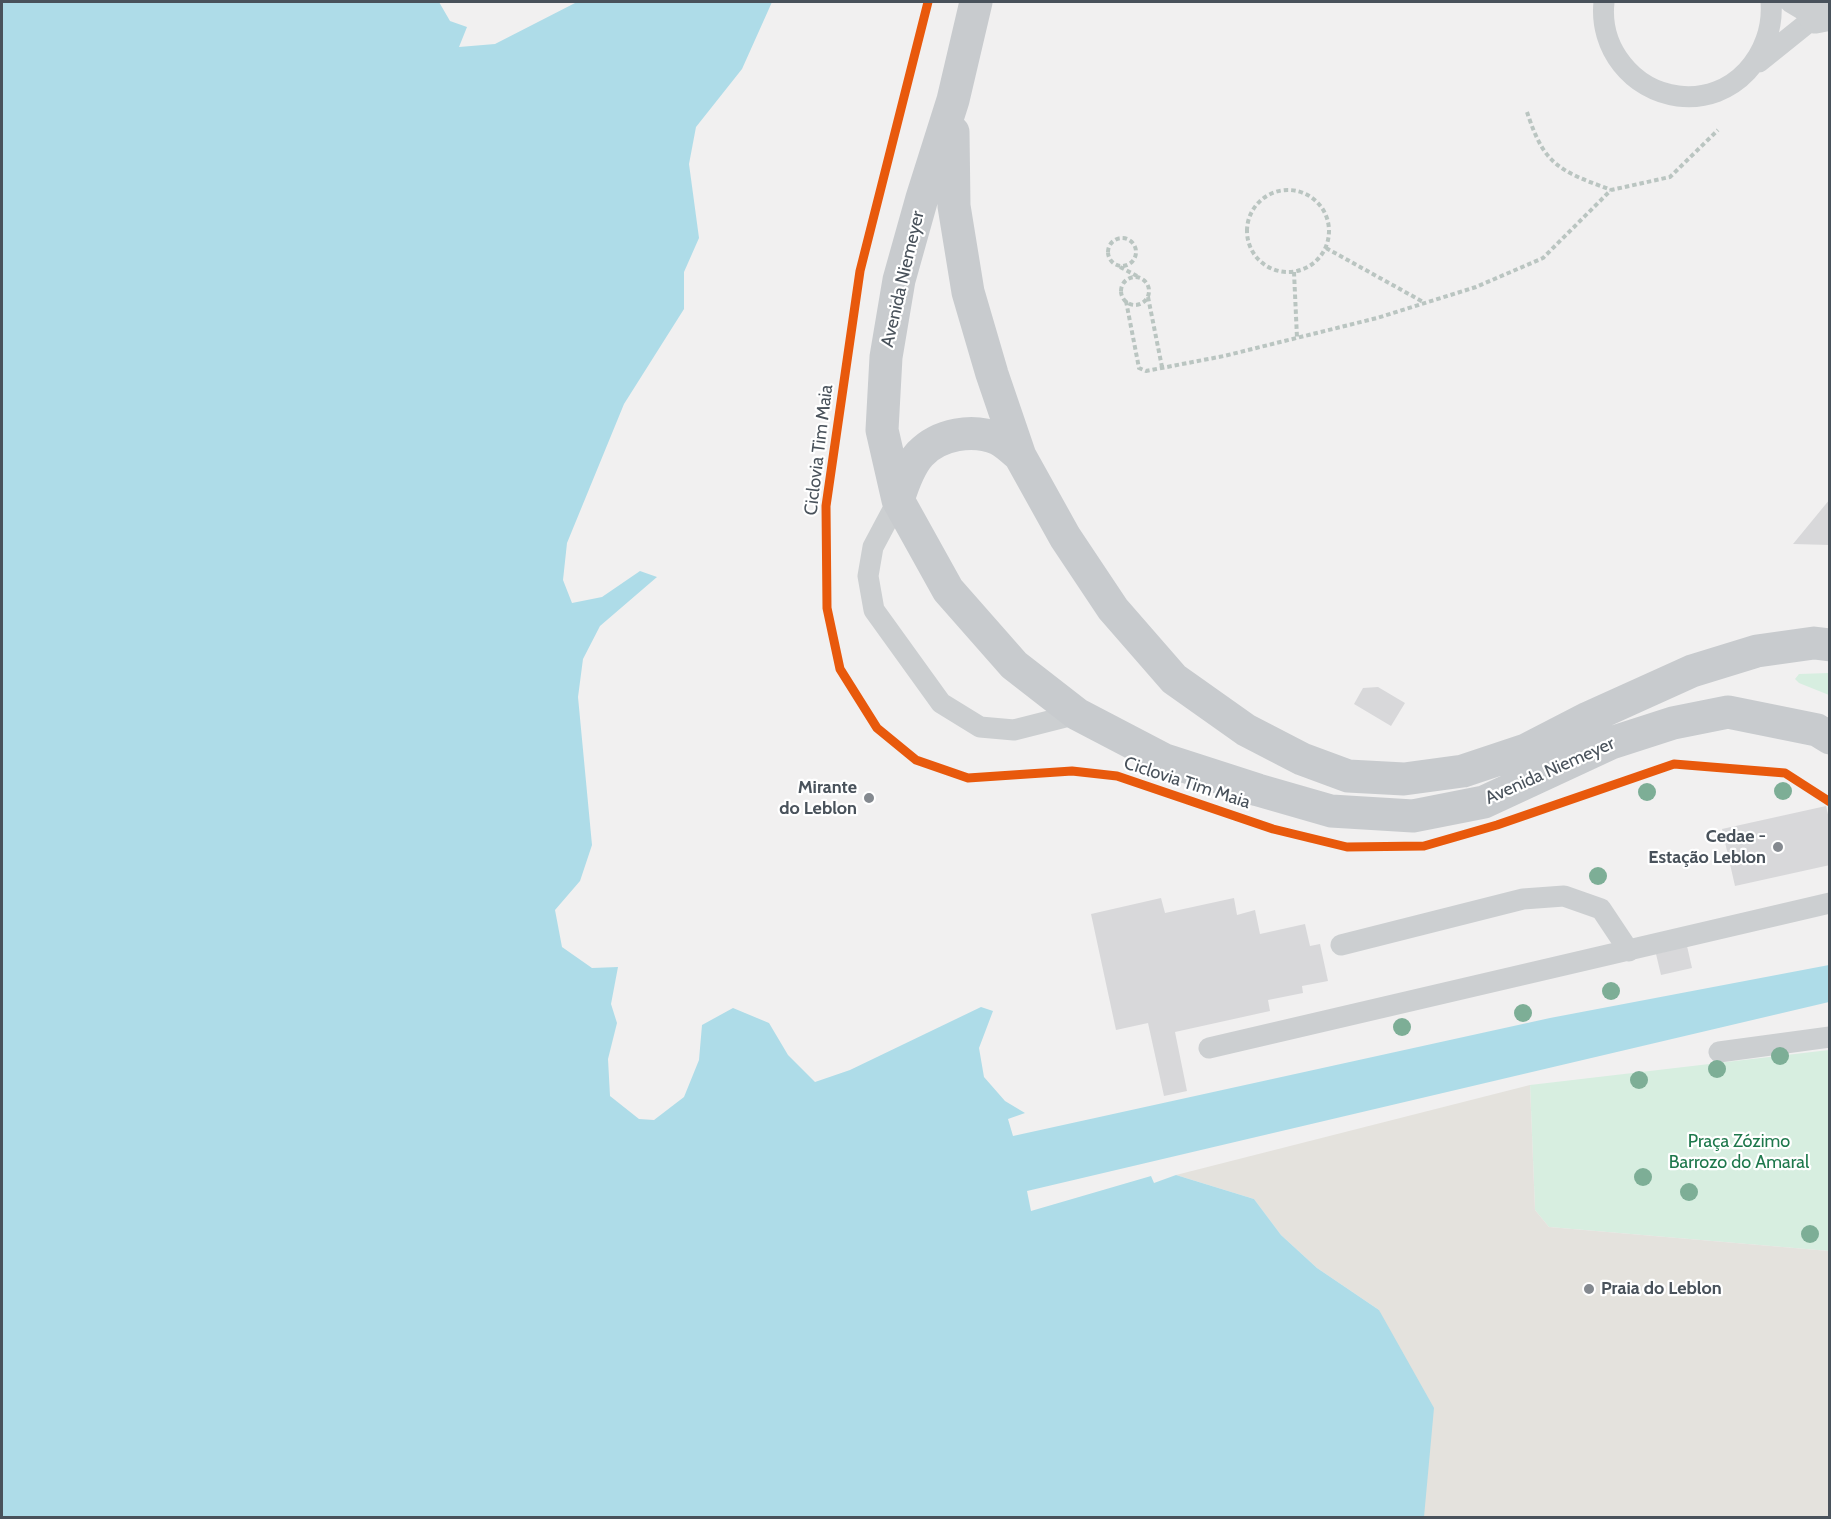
<!DOCTYPE html>
<html>
<head>
<meta charset="utf-8">
<style>
	body { margin:0 }
	#map { position:relative; width:1831px; height:1519px; overflow:hidden; background:#f1f0f0; font-family:Cabin,sans-serif }
	canvas { display:block }
	.frame { position:absolute; inset:0; border:3px solid #49525b; pointer-events:none }
</style>
</head>
<body>
<div id="map">
<canvas width="1831" height="1519"></canvas>
<div class="frame"></div>
</div>
<script>
const g = document.querySelector('canvas').getContext('2d');
g.lineJoin = 'round';
function fill(path, color) {
  g.fillStyle = color;
  g.fill(path, 'evenodd');
}
function trace(path, color, width, dash) {
  g.strokeStyle = color;
  g.lineWidth = width;
  g.lineCap = dash ? 'butt' : 'round';
  g.setLineDash(dash || []);
  g.stroke(path);
}
function write(font, color, halo, rows, align = 'center') {
  g.font = font + ' Cabin,sans-serif';
  g.lineWidth = 4.5;
  g.setLineDash([]);
  g.textBaseline = 'middle';
  g.strokeStyle = halo;
  g.fillStyle = color;
  for (const [text, x, y, turn = 0] of rows) {
    g.save();
    g.translate(x, y);
    g.rotate((+turn || 0) * Math.PI / 180);
    g.textAlign = isNaN(turn) ? turn : align;
    if (halo) g.strokeText(text, 0, 0);
    g.fillText(text, 0, 0);
    g.restore();
  }
}
const green = new Path2D(`
	M 1829,673 L 1829,695 L 1799,683 L 1795,679 L 1799,674 Z
	M 1829,1050 L 1829,1251 L 1549,1227 L 1535,1210 L 1530,1085 Z`);
const sand = new Path2D(`
	M 1530,1085 L 1535,1210 L 1549,1227 L 1829,1251 L 1829,1517 L 1424,1517 L 1423,1509 L 1379,1310 L 1317,1268 L 1281,1235 L 1254,1199 L 1176,1175 Z`);
const water = new Path2D(`
	M 2,2 L 439,2 L 450,21 L 467,27 L 459,47 L 495,44 L 577,2 L 772,2 L 742,69 L 696,127 L 689,164 L 699,238 L 684,272 L 684,309 L 624,404 L 567,543 L 563,580 L 572,603 L 602,597 L 640,571 L 657,577 L 600,626 L 583,659 L 578,697 L 592,845 L 580,881 L 555,910 L 562,947 L 592,968 L 618,967 L 611,1004 L 617,1023 L 608,1059 L 610,1096 L 639,1119 L 654,1120 L 684,1097 L 699,1060 L 702,1025 L 733,1008 L 769,1023 L 788,1055 L 815,1082 L 850,1070 L 981,1007 L 993,1011 L 979,1048 L 984,1077 L 1005,1101 L 1025,1113 L 1008,1119 L 1013,1136 L 1550,1018 L 1829,965 L 1829,1002 L 1027,1191 L 1031,1211 L 1151,1176 L 1154,1183 L 1176,1175 L 1254,1199 L 1281,1235 L 1317,1268 L 1379,1310 L 1434,1408 L 1424,1517 L 2,1517 Z`);
const building = new Path2D(`
	M 1830,499 L 1830,545 L 1793,544 Z
	M 1378,687 L 1405,703 L 1391,726 L 1354,704 L 1363,688 Z
	M 1826,806 L 1830,823 L 1830,865 L 1735,886 L 1722,829 Z
	M 1161,898 L 1165,913 L 1234,898 L 1237,915 L 1255,910 L 1260,934 L 1305,924 L 1310,946 L 1320,944 L 1328,981 L 1302,986 L 1303,993 L 1268,1000 L 1270,1011 L 1175,1032 L 1187,1091 L 1164,1096 L 1148,1023 L 1116,1030 L 1091,914 Z
	M 1687,946 L 1692,968 L 1661,975 L 1656,954 Z`);
const path = new Path2D(`
	M 1527,112 C 1532,127 1539,147 1551,159 C 1566,175 1591,182 1611,190
	M1247 231a41 41 0 1 1 82 0a41 41 0 1 1-82 0Z
	M1108 252a14 14 0 1 1 28 0a14 14 0 1 1-28 0Z
	M 1326,248 L 1425,303
	M 1120,267 L 1137,276
	M 1294,272 L 1297,338
	M1121 291a14 14 0 1 1 28 0a14 14 0 1 1-28 0Z
	M 1148,297 L 1162,367
	M 1126,301 L 1139,368 L 1146,371 L 1224,356 L 1377,318 L 1476,287 L 1543,258 L 1611,190 L 1670,177 L 1718,130`);
const lane = new Path2D(`
	M 1604,2 C 1599,48 1632,90 1678,96 C 1734,103 1775,54 1771,2
	M 1759,62 L 1815,17 L 1790,2
	M 898,500 L 873,547 L 868,576 L 874,610 L 941,703 L 980,727 L 1014,730 L 1077,714
	M 1341,945 L 1523,899 L 1564,896 L 1601,909 L 1629,951
	M 1209,1048 L 1830,903
	M 1719,1052 L 1830,1037`);
const street = new Path2D(`
	M 1815,17 L 1830,14`);
const primary = new Path2D(`
	M 976,2 L 953,100 L 922,198 L 899,280 L 886,357 L 882,430 L 898,500 L 948,590 L 1014,665 L 1077,714 L 1165,760 L 1258,790 L 1331,811 L 1413,816 L 1484,802 L 1611,743 L 1673,723 L 1728,712 L 1817,730 L 1830,738
	M 953,132 L 954,206 L 968,292 L 992,374 L 1020,456 L 1065,537 L 1113,609 L 1174,679 L 1246,730 L 1302,759 L 1348,776 L 1404,779 L 1463,771 L 1526,750 L 1588,718 L 1692,671 L 1757,651 L 1814,643 L 1830,645
	M 898,500 C 903,484 909,466 920,454 C 939,434 973,428 998,439 C 1006,443 1013,450 1020,456`);
const cycleway = new Path2D(`
	M 928,2 L 860,271 L 826,506 L 827,608 L 840,669 L 877,728 L 916,760 L 968,778 L 1072,771 L 1117,776 L 1273,829 L 1347,847 L 1424,846 L 1497,825 L 1674,764 L 1785,773 L 1830,802`);
const trees = [
	[1783,791],
	[1647,792],
	[1598,876],
	[1611,991],
	[1523,1013],
	[1402,1027],
	[1780,1056],
	[1717,1069],
	[1639,1080],
	[1643,1177],
	[1689,1192],
	[1810,1234]
];
const markers = [
	[869,798,6,"#84898f"],
	[1778,847,6,"#84898f"],
	[1589,1289,6,"#84898f"]
];
const streetNames = [
	["Avenida Niemeyer",903,279,-77],
	["Ciclovia Tim Maia",819,450,-83],
	["Avenida Niemeyer",1550,771,-24],
	["Ciclovia Tim Maia",1187,783,18]
];
const poiNames = [
	["Mirante",857,788],
	["do Leblon",857,809],
	["Cedae -",1766,837],
	["Estação Leblon",1766,858],
	["Praia do Leblon",1601,1289,"left"]
];
const parkNames = [
	["Praça Zózimo",1739,1142],
	["Barrozo do Amaral",1739,1163]
];
fill(green, '#d7eee0');
fill(sand, '#e4e2dd');
fill(water, '#aedce8');
fill(building, '#d8d8da');
trace(path, '#bac5c1', 4, [4.5, 3]);
trace(lane, '#cccfd1', 21);
trace(street, '#cccfd1', 33);
trace(primary, '#c8cbce', 33);
trace(cycleway, '#e8590c', 9);
g.fillStyle = '#7dae96';
for (const [x, y] of trees) {
  g.beginPath();
  g.arc(x, y, 9, 0, 2 * Math.PI);
  g.fill();
}
for (const [x, y, r, color] of markers) {
  const dot = new Path2D();
  dot.arc(x, y, r, 0, 2 * Math.PI);
  g.fillStyle = color;
  g.fill(dot);
  trace(dot, '#fff', 2);
}
write('18px', '#49525b', '#fff', streetNames);
write('bold 18px', '#49525b', '#fff', poiNames, 'right');
write('18px', '#1e784c', '#fff', parkNames);
</script>
</body>
</html>
